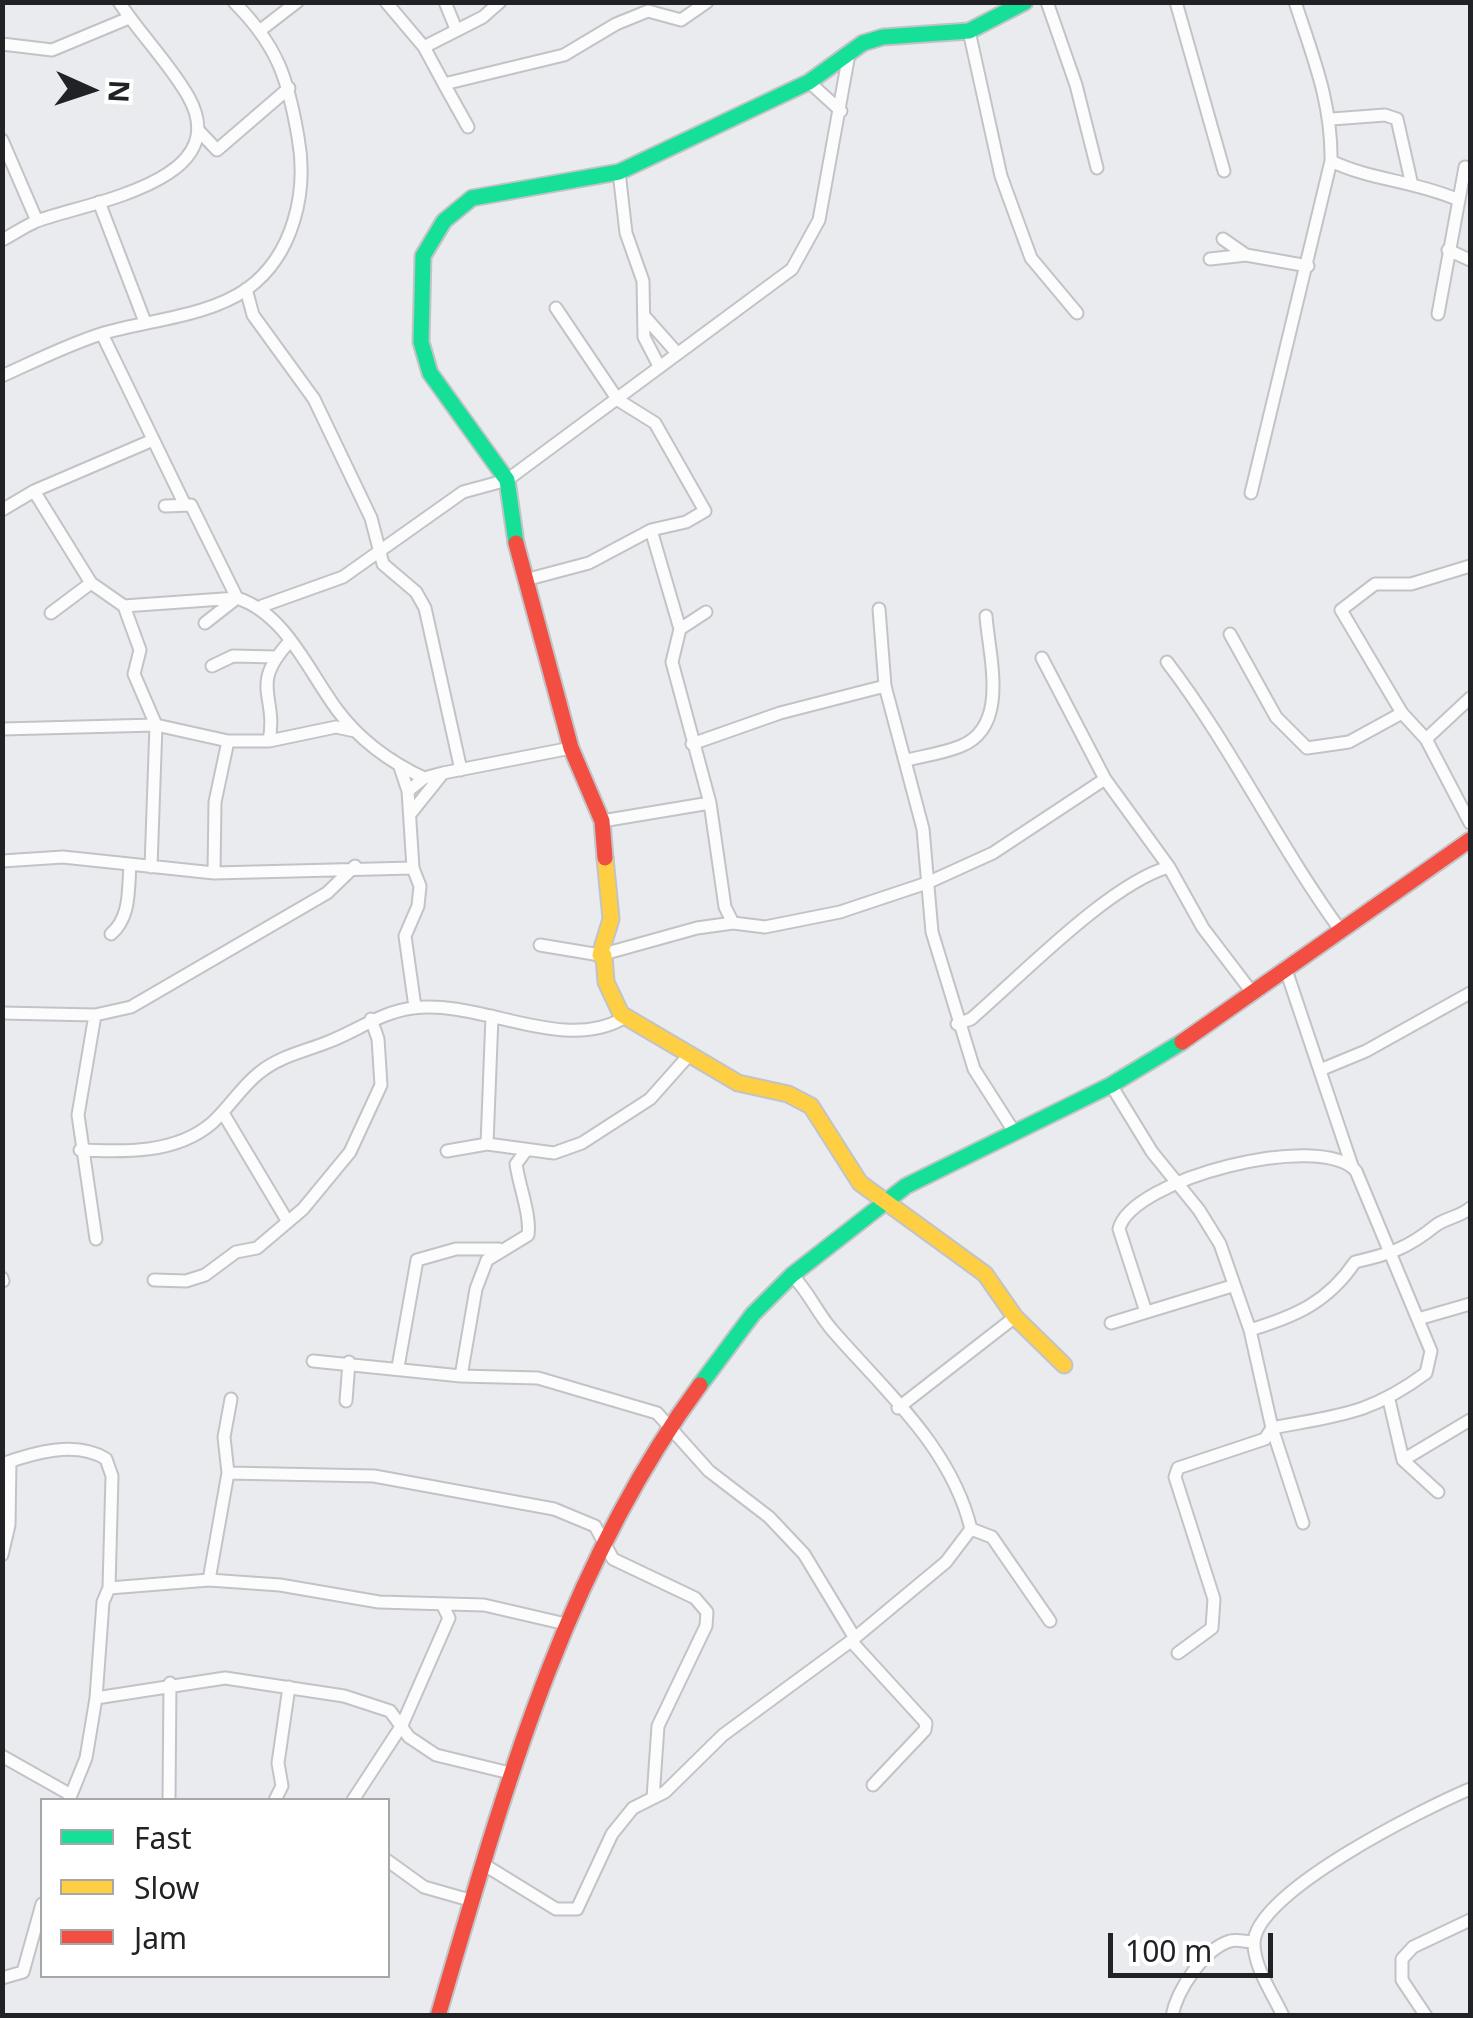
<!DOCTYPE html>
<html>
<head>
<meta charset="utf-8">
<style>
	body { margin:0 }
	#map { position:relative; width:1473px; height:2018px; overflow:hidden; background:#eaebef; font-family:"Noto Sans",sans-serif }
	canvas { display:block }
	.frame { position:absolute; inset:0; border:5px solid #212225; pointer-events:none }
	.legend { position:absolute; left:40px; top:1798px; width:350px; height:180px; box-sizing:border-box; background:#fff; border:2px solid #a6a7a8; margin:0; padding:12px 18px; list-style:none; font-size:30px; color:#212225 }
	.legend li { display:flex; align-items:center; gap:20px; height:50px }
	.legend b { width:50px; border:2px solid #a6a7a8 }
	.north { position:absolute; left:40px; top:40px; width:100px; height:100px; -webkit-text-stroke:8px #fff; paint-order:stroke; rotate:93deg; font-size:28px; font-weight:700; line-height:40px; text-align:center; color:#212225 }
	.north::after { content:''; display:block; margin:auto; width:35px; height:45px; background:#212225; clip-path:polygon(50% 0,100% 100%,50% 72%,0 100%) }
	.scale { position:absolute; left:1108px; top:1933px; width:165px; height:45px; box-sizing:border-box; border:5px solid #212225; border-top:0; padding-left:12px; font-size:30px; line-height:35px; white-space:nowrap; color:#212225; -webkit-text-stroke:8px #fff; paint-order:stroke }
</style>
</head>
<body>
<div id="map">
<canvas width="1473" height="2018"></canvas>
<div class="frame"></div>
<ul class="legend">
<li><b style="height:12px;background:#16e098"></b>Fast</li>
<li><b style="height:12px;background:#ffcf43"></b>Slow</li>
<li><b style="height:12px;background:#f24e42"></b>Jam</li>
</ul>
<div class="north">N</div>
<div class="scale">100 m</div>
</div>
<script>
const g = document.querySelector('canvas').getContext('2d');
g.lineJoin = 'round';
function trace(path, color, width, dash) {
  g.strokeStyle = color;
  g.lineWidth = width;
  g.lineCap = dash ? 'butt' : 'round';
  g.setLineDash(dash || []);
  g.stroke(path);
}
const street = new Path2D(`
	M 386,2 L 424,47 L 444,84
	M 445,2 L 456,29
	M 1047,2 L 1076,85 L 1097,168
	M 1176,2 L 1224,171
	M 262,29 L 297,2
	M 969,31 L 1001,176 L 1031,258 L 1077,313
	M 2,44 L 52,50 L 129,18
	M 424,47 L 483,17 L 500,2
	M 809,82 L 841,111
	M 1332,119 L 1385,115 L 1397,119 L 1411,181
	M 468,127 L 444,84 L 564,55 L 616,24 L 648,11 L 681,20 L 707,2
	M 198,130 L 217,150 L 289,88
	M 2,140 L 37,221
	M 1331,161 C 1370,180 1415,181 1456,199
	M 619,172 L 626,233 L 643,281 L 644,337 L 658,364
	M 99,202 L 145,322
	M 1223,239 L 1246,255
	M 2,240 C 14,234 25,226 37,221 C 88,202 237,182 188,96 C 169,63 140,34 119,2
	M 1448,250 L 1470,260
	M 1210,259 L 1246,255 L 1308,266
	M 246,289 L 253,315 L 314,399 L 371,518 L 383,564 L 416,592 L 425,608 L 461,770
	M 1438,314 L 1465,167
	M 646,318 L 677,353
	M 102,334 L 184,503
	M 2,376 C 35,361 67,345 101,334 C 147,320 207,317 247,289 C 294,255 308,191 298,137 C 288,78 277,45 234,2
	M 34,491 L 91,583 L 124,606 L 237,598 L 191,505 L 165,506
	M 1251,493 L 1331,161 C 1332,103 1313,57 1295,2
	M 2,510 L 34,491 L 153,440
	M 651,530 L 680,629
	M 1470,566 L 1411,584 L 1375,584 L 1341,610 L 1402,713 L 1426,739 L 1470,823
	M 525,580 L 589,563 L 651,530 L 686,522 L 705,511 L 655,423 L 618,400 L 556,308
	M 124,606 L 140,650 L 134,674 L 156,725 L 151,867
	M 262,606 L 343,577 L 463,492 L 507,480 L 792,269 L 819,220 L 849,54
	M 879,609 L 885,686 L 923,829 L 932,932 L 974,1069 L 1013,1130
	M 706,612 L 680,629 L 672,662 L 710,803 L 725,907 L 733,923
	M 51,613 L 91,583
	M 205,623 L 237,598 C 286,614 308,671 338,711 C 360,740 392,763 424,778
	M 1230,634 L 1276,717 L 1307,748 L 1349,742 L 1402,713
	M 1042,658 L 1105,779 L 1169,867 L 1203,928 L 1251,991
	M 1167,662 C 1232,747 1278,845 1341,931
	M 212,666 L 233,656 L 276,657
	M 2,729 L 156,725 L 228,741 L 269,741 L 336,727 L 355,731
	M 1426,739 L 1470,698
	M 269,741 C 278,694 248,687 290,641
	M 692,744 L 780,713 L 885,686
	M 907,760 C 924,756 944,753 961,746 C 1010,726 989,657 986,616
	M 400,767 L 408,791 L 413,868 L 420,886 L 418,906 L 405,936 L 415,1007
	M 408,791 L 424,778 L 443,773 L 571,748
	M 411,813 L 443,773
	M 602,821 L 710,803
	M 2,861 L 63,857 L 214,873 L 413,868
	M 214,873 L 215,802 L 228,741
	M 111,934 C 131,917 128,889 130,865
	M 540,945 L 600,955 L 697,928 L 733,923 L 765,927 L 840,912 L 927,883 L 993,853 L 1105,779
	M 1285,967 L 1352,1166
	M 2,1013 L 95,1015 L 131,1007 L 327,893 L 355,866
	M 95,1015 L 78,1115 L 96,1239
	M 957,1024 L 971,1019 C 1020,977 1110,883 1169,867
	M 1320,1070 L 1366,1051 L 1470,993
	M 1111,1085 L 1152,1152 L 1199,1210 L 1220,1244 L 1250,1330 L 1272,1428 L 1303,1523
	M 223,1113 L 288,1222
	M 487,1144 L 492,1016
	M 80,1150 C 124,1152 176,1154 212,1123 C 229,1108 241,1087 259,1073 C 280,1056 303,1052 328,1042 C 357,1031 381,1012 413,1008 C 480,999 561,1053 622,1019
	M 447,1151 L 487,1144 L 554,1153 L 582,1143 L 650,1099 L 690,1054
	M 525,1152 L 516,1164 C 519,1186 531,1215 528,1235 L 487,1260 L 476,1289 L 461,1376 L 538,1378 L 657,1413 L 709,1471 L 769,1517 L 804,1554 L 853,1635
	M 792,1275 C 809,1292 817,1313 833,1331 C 886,1392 951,1447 971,1529
	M 2,1278 L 3,1281
	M 154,1280 L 186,1281 L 205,1275 L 236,1252 L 257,1248 L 303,1209 L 350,1152 L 381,1085 L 378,1039 L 371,1019
	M 1146,1312 L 1119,1229 C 1131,1179 1321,1130 1356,1171 L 1431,1351 L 1426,1373 C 1369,1415 1339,1415 1272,1428 L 1265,1439 L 1178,1468 L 1175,1477 L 1214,1599 L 1212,1628 L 1178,1653
	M 1418,1319 L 1470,1304
	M 1111,1323 L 1232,1286
	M 1250,1330 C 1296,1316 1328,1302 1355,1262 C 1390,1254 1408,1248 1435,1226 C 1445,1218 1460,1217 1470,1208
	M 313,1361 L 461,1376
	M 398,1367 L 417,1260 L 456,1249 L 499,1249
	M 1389,1400 L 1403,1460 L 1438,1492
	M 346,1401 L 349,1362
	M 898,1408 L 1015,1317
	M 1403,1460 L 1470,1420
	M 2,1464 C 33,1453 76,1440 106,1459 L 112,1476 L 109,1588 L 103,1602 L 96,1698 L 86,1758 L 69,1800
	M 228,1473 L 374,1476 L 554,1509 L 595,1526 L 613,1559 L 695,1598 L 707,1612 L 706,1626 L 658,1726 L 653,1798
	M 971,1529 L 992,1537 L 1050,1621
	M 2,1555 L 9,1525 L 10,1462
	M 209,1580 L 228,1473 L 224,1437 L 231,1399
	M 109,1588 L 209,1580 L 280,1585 L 379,1602 L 484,1605 L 566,1624
	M 851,1641 L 926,1723 L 925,1730 L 873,1785
	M 96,1698 L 225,1678 L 344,1696 L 390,1711 L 409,1737 L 436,1755 L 510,1773
	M 2,1756 L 71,1795
	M 169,1800 L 170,1683
	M 275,1800 L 282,1786 L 278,1763 L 289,1687
	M 353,1800 L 402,1725 L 449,1618 L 443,1606
	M 388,1861 L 424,1887 L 473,1901
	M 483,1864 L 556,1909 L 577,1909 L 612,1834 L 633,1808 L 665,1792 L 723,1735 L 851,1641 L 946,1562 L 971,1529
	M 2,1978 L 23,1972 L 42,1904
	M 1172,2016 C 1177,1990 1204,1949 1230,1941 C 1236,1939 1247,1942 1254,1942
	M 1283,2016 C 1273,1994 1254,1968 1254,1943 C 1255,1892 1425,1808 1470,1789
	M 1426,2016 L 1402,1980 L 1402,1959 L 1413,1947 L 1470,1920`);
const fast = new Path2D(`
	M 516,543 L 507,480 L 430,373 L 421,342 L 423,256 L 444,221 L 472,198 L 619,172 L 809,82 L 863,43 L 883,37 L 969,31 L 1025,2
	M 700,1385 L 753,1314 L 792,1275 L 906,1186 L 1111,1085 L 1182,1042`);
const slow = new Path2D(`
	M 605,858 L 611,919 L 600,955 L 604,956 L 606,982 L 621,1014 L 738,1083 L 788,1094 L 811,1106 L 860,1183 L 985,1274 L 1015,1317 L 1064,1365`);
const jam = new Path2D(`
	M 516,543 L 571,748 L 602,821 L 605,858
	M 1182,1042 L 1470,840
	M 438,2016 C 502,1798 563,1571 700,1385`);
trace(street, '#c2c3c6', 15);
trace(fast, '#c2c3c6', 19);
trace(slow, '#c2c3c6', 19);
trace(jam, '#c2c3c6', 19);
trace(street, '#fcfcfd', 11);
trace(fast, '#16e098', 15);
trace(slow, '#ffcf43', 15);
trace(jam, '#f24e42', 15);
</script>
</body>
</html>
